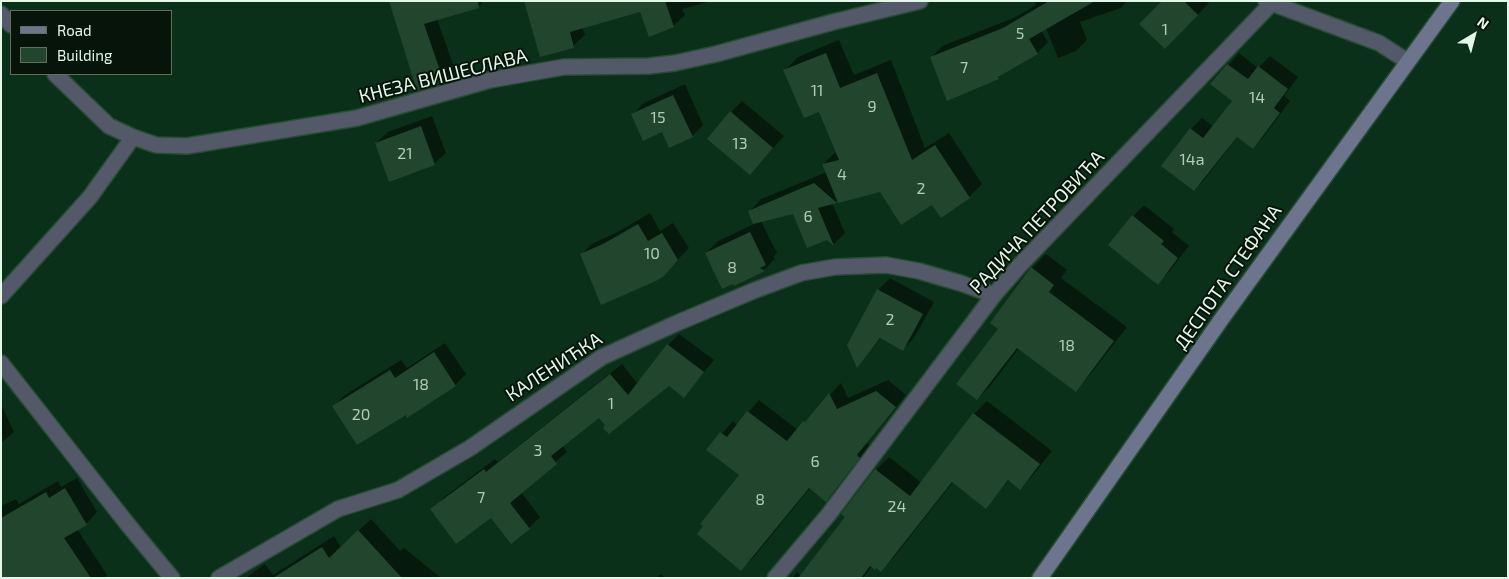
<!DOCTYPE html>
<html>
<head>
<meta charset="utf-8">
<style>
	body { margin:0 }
	#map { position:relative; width:1509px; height:579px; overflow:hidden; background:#0b3019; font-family:"Exo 2",sans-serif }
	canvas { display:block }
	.frame { position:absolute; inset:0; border:2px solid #e4f8e9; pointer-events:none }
	.legend { position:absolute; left:10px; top:10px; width:162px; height:65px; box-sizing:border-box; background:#06140a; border:1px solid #5f6f63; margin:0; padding:6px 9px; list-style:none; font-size:15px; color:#e4f8e9 }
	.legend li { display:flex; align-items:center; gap:10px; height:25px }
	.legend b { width:25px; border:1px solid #5f6f63 }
	.north { position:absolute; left:1449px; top:10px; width:50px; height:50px; -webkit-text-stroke:4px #06140a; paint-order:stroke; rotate:37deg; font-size:14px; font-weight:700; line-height:20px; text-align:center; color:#e4f8e9 }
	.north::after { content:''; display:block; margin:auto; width:18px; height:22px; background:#e4f8e9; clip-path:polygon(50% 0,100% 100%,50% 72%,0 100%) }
</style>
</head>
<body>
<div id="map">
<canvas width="1509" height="579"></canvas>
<div class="frame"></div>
<ul class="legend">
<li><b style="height:6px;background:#6d748d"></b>Road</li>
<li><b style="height:14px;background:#21452d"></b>Building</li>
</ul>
<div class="north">N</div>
</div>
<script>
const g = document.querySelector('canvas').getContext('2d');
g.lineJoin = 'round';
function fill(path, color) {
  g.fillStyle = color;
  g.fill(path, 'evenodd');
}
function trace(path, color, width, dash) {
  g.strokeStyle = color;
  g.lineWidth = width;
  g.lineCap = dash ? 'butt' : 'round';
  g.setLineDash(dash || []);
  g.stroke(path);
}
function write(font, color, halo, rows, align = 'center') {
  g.font = font + ' "Exo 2",sans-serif';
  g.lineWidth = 4;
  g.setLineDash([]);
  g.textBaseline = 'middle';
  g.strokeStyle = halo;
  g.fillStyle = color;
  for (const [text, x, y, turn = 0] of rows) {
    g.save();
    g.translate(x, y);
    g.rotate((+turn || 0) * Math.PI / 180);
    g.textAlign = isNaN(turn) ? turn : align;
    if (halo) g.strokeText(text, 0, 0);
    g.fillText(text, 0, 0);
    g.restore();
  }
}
const shadow = new Path2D(`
	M 390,1 L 484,1 L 478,7 L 437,19 L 455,70 L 443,81 Z
	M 526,1 L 712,1 L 682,9 L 685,15 L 673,26 L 640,11 L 582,27 L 585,35 L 573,46 Z
	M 1035,1 L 1127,1 L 1121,8 L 1080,22 L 1087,40 L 1076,51 L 1058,58 L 1046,28 L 1041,30 L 1048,42 L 1037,53 L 1005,71 L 998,78 L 931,58 L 942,46 L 1016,17 L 1036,5 Z
	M 1163,1 L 1207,1 L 1209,3 L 1165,48 Z
	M 839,40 L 854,75 L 891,60 L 925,148 L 949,133 L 982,184 L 969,197 L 932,203 L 881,191 L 838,200 L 832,203 L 845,233 L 834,244 L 794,212 L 761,221 L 777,253 L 773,257 L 775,259 L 764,270 L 706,253 L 718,241 L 754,224 L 750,211 L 761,199 L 827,172 L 823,164 L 837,151 L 820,110 L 785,70 L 798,57 Z
	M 1239,53 L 1258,68 L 1270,56 L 1298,77 L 1284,96 L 1290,101 L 1264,136 L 1253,147 L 1238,136 L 1205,179 L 1194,190 L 1163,166 L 1191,129 L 1202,118 L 1214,127 L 1234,100 L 1212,84 Z
	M 685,84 L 703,125 L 692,136 L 663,131 L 632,115 L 644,103 Z
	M 742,101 L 784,136 L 750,174 L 731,112 Z
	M 432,116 L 446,153 L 434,164 L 376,143 L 388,132 Z
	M 1144,205 L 1174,229 L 1172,232 L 1189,246 L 1169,272 L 1158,283 L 1133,216 Z
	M 650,213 L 660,231 L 673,223 L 689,248 L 663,275 L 581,255 L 593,243 L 616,233 Z
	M 1046,254 L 1067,270 L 1061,278 L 1127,327 L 1089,376 L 1076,390 L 1019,348 L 991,385 L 977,399 L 999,329 L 1032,268 Z
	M 890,278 L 934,302 L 914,338 L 903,349 L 881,338 L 857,366 L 878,290 Z
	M 679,334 L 714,360 L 684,396 L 669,384 L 606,425 L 599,416 L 562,445 L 567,452 L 521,492 L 540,517 L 529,528 L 492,516 L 432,510 L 443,498 L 495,459 L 498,462 L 622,364 L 638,384 L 668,345 Z
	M 445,343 L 466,374 L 455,385 L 406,413 L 334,406 L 345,395 L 401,360 L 407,368 Z
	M 888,380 L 906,395 L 867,443 L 870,446 L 837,489 L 826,501 L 810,488 L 753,558 L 741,569 L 741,475 L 708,450 L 733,421 L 737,425 L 759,400 L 798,430 L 841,383 L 848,398 Z
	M 987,401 L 1052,451 L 1033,475 L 1020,488 L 1009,480 L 986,507 L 953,482 L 894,557 L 881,570 L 872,566 L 863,578 L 792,578 L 797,572 L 801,576 L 846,517 L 876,470 L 889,457 L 922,483 L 974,414 Z
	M 1,404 L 14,432 L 1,443 Z
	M 77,478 L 97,512 L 86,524 L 77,529 L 107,575 L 104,578 L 1,578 L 1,506 L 16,499 L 19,504 L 58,481 L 61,487 Z
	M 371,519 L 400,551 L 404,548 L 441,578 L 246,578 L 265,564 L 273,575 L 334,536 L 341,547 Z
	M 661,574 L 665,578 L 656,578 Z`);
const building = new Path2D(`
	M 389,1 L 478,1 L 479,8 L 424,24 L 444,82 L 417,91 Z
	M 524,1 L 665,1 L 674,27 L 649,37 L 640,12 L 570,32 L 574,48 L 540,57 Z
	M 1049,1 L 1095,1 L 1029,39 L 1038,54 L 998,77 L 999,79 L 947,101 L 930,57 L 1003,28 Z
	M 1162,1 L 1184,1 L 1198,15 L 1165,49 L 1139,24 Z
	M 826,53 L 840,88 L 877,73 L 912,160 L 935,145 L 970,198 L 941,218 L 932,205 L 901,225 L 880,192 L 838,203 L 822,164 L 839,160 L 819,112 L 804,118 L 783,70 Z
	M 1227,64 L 1248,79 L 1258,66 L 1288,89 L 1274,108 L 1280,113 L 1253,149 L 1237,137 L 1194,191 L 1161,166 L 1190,128 L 1203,138 L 1232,101 L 1210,84 Z
	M 673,95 L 693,137 L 669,148 L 662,132 L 643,141 L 631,114 Z
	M 730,111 L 773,148 L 750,175 L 707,139 Z
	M 421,126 L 435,165 L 389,182 L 375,143 Z
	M 814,183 L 837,203 L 818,208 L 834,246 L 827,240 L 807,248 L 793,214 L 753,224 L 748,211 Z
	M 1132,215 L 1164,241 L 1161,244 L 1178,258 L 1158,285 L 1108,245 Z
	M 638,224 L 648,241 L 662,233 L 678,260 L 664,276 L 656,281 L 601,305 L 580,254 L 603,244 Z
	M 750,232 L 766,265 L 760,268 L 765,271 L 734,286 L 733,284 L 722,289 L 705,253 Z
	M 1031,267 L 1054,285 L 1049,292 L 1114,341 L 1076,392 L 1017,348 L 977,400 L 956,384 L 998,329 L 990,323 Z
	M 877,289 L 923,314 L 903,351 L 880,338 L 857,368 L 847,345 Z
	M 667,344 L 704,372 L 684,398 L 669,386 L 609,434 L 603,428 L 605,425 L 599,418 L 551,456 L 557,464 L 510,503 L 530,529 L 511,544 L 491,518 L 456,544 L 430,509 L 484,469 L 486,472 L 610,374 L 628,395 Z
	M 434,352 L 456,386 L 407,418 L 406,415 L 357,445 L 332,406 L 390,370 L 395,378 Z
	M 876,391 L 896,407 L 857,455 L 860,458 L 826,502 L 809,488 L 741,571 L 697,534 L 703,526 L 700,524 L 739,475 L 706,450 L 720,432 L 727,437 L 747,411 L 787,441 L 803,421 L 805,422 L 829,393 L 837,409 Z
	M 973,413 L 1040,464 L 1020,490 L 1008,480 L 986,509 L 952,482 L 881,572 L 876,568 L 875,570 L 870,566 L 861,578 L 798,578 L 845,517 L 841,514 L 875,469 L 910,496 Z
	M 65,488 L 87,525 L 64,538 L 91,578 L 1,578 L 1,518 L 46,492 L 49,498 Z
	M 358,530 L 402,578 L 273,578 L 322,547 L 329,558 Z`);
const minor = new Path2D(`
	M 1266,1 L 1379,43 L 1407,61
	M 1,14 L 11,25
	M 55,74 L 109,126 L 133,137 L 156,145 L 187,146 L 357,118 L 490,80 L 564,67 L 649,66 L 675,63 L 716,54 L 833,22 L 920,1
	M 1,296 L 90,197 L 133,137
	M 1,363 L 129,526 L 172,578
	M 219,578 L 338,509 L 398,490 L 470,448 L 602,357 L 677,323 L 753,291 L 801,273 L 835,267 L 886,265 L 919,271 L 960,283 L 994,295
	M 775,578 L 829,514 L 994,295 L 1020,265 L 1272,3`);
const secondary = new Path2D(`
	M 1040,578 L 1223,317 L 1452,1`);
const numberNames = [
	["1",1165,30],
	["5",1020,34],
	["7",964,68],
	["11",817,91],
	["14",1257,98],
	["9",872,107],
	["15",658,118],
	["13",740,144],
	["21",405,154],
	["14a",1192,160],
	["4",842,175],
	["2",921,189],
	["6",808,217],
	["10",652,254],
	["8",732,268],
	["2",890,320],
	["18",1067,346],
	["18",421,385],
	["1",611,404],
	["20",361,415],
	["3",538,451],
	["6",815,462],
	["7",481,498],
	["8",760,500],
	["24",897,507]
];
const streetNames = [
	["КНЕЗА ВИШЕСЛАВА",443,76,-14],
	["РАДИЧА ПЕТРОВИЋА",1037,222,-47],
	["ДЕСПОТА СТЕФАНА",1228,277,-55],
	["КАЛЕНИЋКА",554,367,-33]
];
fill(shadow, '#0007');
fill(building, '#21452d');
trace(minor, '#294c36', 18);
trace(secondary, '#294c36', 18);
trace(minor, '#545969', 15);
trace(secondary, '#6d748d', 15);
write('16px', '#b3cbba', null, numberNames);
write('19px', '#e4f8e9', '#06140a', streetNames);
</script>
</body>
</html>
